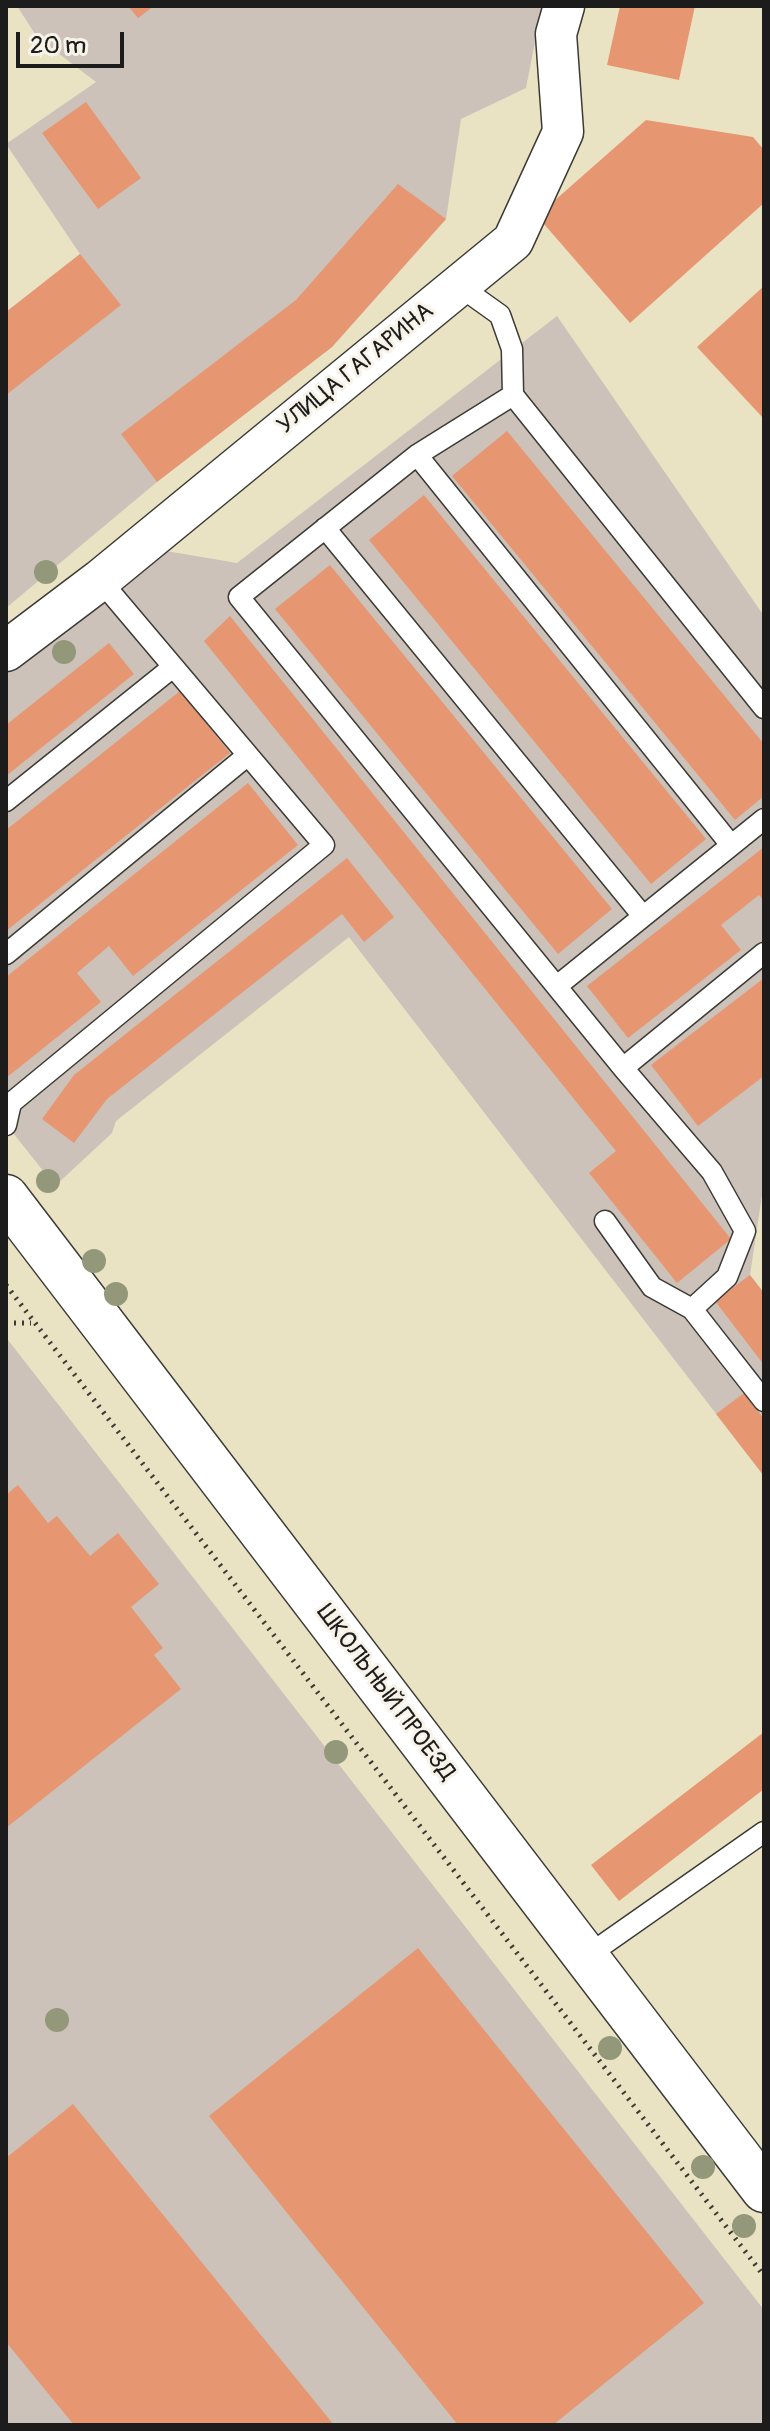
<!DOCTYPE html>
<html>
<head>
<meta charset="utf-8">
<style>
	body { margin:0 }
	#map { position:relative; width:770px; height:2431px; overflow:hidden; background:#e9e3c3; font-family:Pangolin,sans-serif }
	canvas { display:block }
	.frame { position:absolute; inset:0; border:8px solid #1c1c1c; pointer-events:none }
	.scale { position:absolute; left:16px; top:32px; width:108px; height:36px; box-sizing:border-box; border:4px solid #1c1c1c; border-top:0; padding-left:10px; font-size:24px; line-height:28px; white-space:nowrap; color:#1c1c1c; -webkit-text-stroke:6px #f7f3e8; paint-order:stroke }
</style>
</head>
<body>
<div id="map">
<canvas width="770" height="2431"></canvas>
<div class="frame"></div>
<div class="scale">20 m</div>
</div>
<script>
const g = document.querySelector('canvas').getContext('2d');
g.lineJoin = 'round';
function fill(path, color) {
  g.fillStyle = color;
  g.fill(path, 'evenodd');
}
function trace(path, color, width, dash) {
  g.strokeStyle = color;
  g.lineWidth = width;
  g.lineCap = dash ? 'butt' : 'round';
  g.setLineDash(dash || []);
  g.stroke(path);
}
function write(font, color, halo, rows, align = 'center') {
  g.font = font + ' Pangolin,sans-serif';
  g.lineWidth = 6;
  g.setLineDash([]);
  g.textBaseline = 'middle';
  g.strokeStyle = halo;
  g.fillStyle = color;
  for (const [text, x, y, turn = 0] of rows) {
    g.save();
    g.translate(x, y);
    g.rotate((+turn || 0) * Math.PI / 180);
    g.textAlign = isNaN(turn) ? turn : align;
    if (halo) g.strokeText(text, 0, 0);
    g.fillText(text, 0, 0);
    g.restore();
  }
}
const industrial = new Path2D(`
	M 17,6 L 542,6 L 526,88 L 461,119 L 446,219 L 332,347 L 157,482 L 6,608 L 6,312 L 80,254 L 6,144 L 96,82 L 37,37 Z
	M 557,316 L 764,616 L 764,1182 L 750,1275 L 764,1293 L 764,1476 L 349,937 L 116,1121 L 112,1133 L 55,1186 L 6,1124 L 6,673 L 166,551 L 237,563 Z
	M 8,1340 L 764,2310 L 764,2425 L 6,2425 Z`);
const building = new Path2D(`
	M 128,6 L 154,6 L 138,18 Z
	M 620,6 L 695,6 L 679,80 L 607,65 Z
	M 86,102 L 141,178 L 98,209 L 42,133 Z
	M 646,120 L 753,137 L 764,150 L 764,203 L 630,323 L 537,216 Z
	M 398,184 L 446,219 L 332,347 L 157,482 L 121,434 L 296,300 Z
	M 80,254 L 121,305 L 6,395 L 6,312 Z
	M 764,286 L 764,419 L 697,347 Z
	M 507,431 L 764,744 L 764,796 L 735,820 L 452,476 Z
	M 424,495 L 706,839 L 651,884 L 369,540 Z
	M 330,565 L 612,909 L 558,954 L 275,609 Z
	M 230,616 L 731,1239 L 677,1283 L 589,1173 L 616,1151 L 204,641 Z
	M 109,643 L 134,674 L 6,776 L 6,725 Z
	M 180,691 L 230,753 L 6,931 L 6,830 Z
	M 248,783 L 298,845 L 133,976 L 109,946 L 77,973 L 101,1002 L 6,1078 L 6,977 Z
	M 764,847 L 764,901 L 759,895 L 721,925 L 741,950 L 628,1038 L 587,986 Z
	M 347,858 L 394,917 L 364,942 L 342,914 L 107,1099 L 74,1143 L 42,1119 L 74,1075 Z
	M 764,978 L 764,1076 L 698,1126 L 651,1065 Z
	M 750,1275 L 764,1293 L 764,1365 L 715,1301 Z
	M 744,1393 L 764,1419 L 764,1476 L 716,1414 Z
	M 18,1485 L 48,1523 L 57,1516 L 90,1556 L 118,1533 L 159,1584 L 131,1607 L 163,1648 L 154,1655 L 181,1689 L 6,1828 L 6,1495 Z
	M 764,1732 L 764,1789 L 619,1901 L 591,1865 Z
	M 418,1948 L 704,2303 L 553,2425 L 458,2425 L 209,2116 Z
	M 73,2104 L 334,2425 L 74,2425 L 6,2342 L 6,2158 Z`);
const path = new Path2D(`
	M 6,1285 L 764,2276
	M 6,1323 L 31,1323`);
const service = new Path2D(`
	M 458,285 L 500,315 L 512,349 L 513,395 L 764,708
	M 513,395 L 417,455 L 239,597 L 623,1068 L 712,1172 L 745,1231 L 727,1277 L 692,1309 L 652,1287 L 605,1221
	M 417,455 L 731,845
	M 325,528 L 642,915
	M 6,801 L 173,667
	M 6,954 L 248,755
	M 557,986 L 764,819
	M 623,1068 L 764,953
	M 6,1125 L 11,1103 L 324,845 L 100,580
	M 692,1309 L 764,1401
	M 587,1956 L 764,1832`);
const minor = new Path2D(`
	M 6,651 L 100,580 L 513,241 L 563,132 L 556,34 L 564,6`);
const tertiary = new Path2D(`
	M 6,1197 L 764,2190`);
const trees = [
	[46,572],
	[64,652],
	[48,1181],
	[94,1261],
	[116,1294],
	[336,1752],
	[57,2020],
	[610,2048],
	[703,2167],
	[744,2226]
];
const streetNames = [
	["УЛИЦА ГАГАРИНА",356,369,-39],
	["ШКОЛЬНЫЙ ПРОЕЗД",385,1693,53]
];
fill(industrial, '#ccc2b9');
fill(building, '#e69772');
trace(service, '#3b3a35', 23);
trace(minor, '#3b3a35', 43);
trace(tertiary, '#3b3a35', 47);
trace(path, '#3b3a35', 5, [2, 6]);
trace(service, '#fff', 20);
trace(minor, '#fff', 40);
trace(tertiary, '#fff', 44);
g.fillStyle = '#94987a';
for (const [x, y] of trees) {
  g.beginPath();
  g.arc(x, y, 12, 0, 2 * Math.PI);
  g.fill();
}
write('24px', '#1c1c1c', '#f7f3e8', streetNames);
</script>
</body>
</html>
